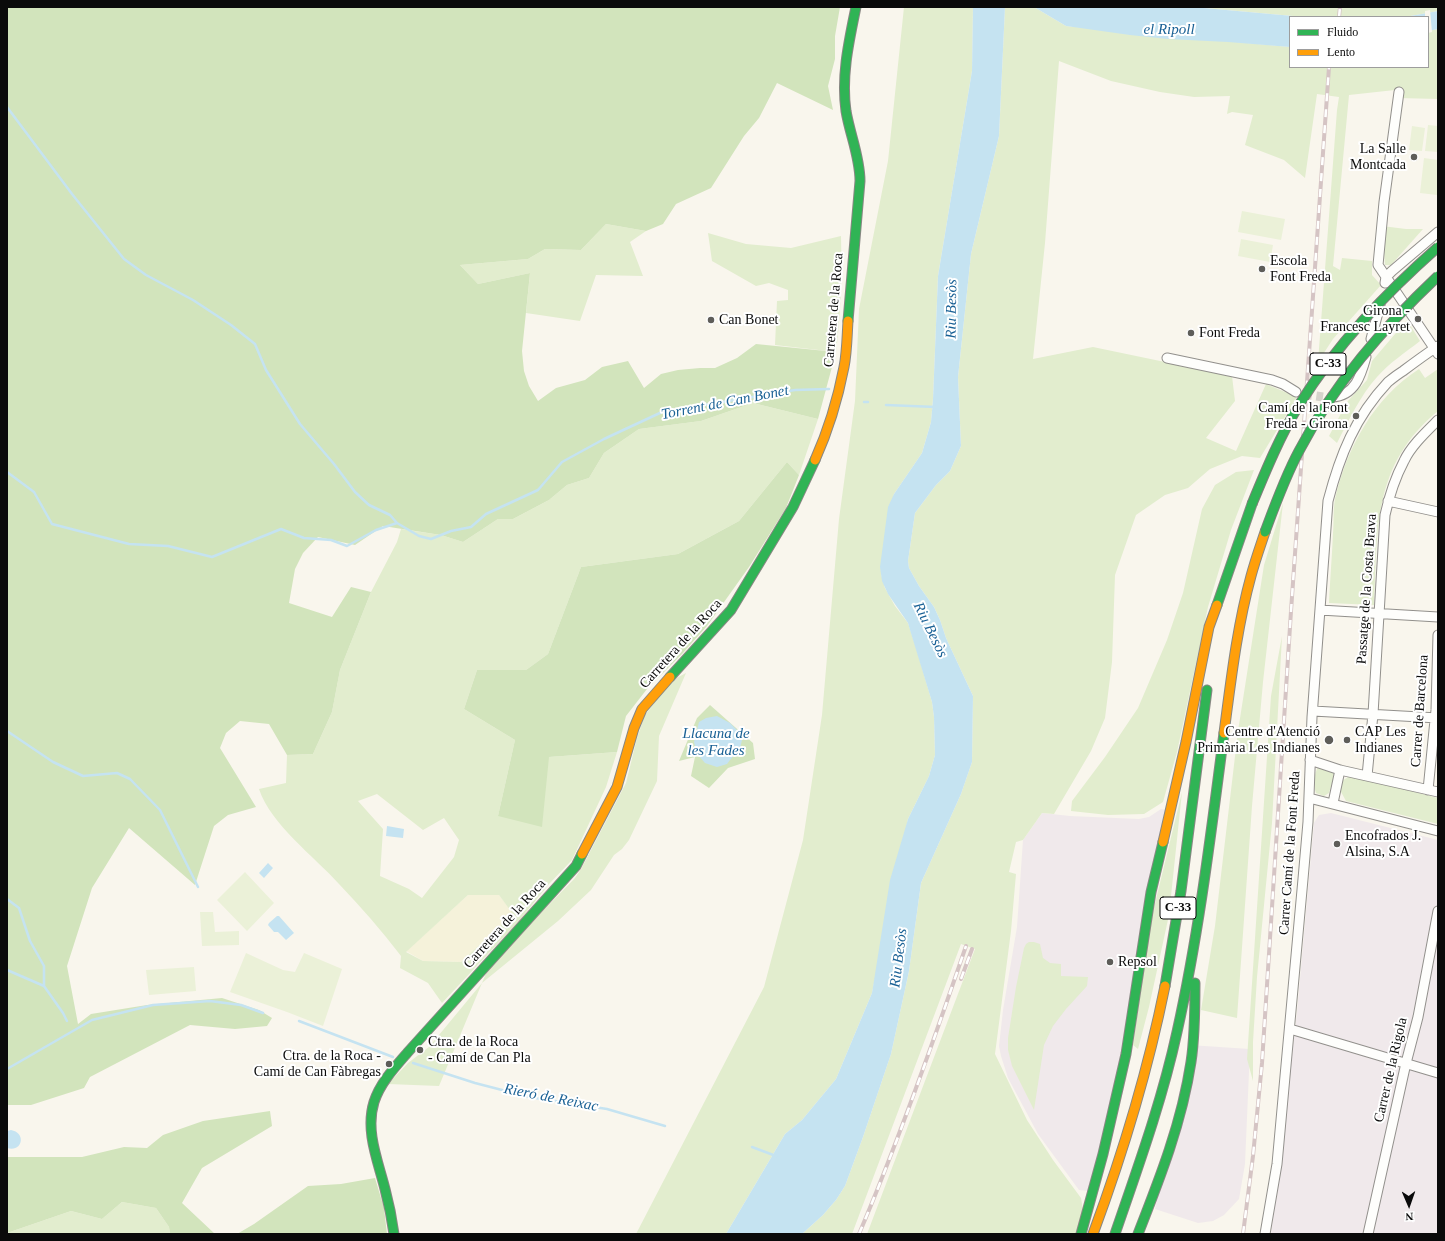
<!DOCTYPE html>
<html>
<head>
<meta charset="utf-8">
<style>
	body { margin:0 }
	#map { position:relative; width:1445px; height:1241px; overflow:hidden; background:#f9f6ed; font-family:Georgia,serif }
	canvas { display:block }
	.frame { position:absolute; inset:0; border:8px solid #0a0a0a; pointer-events:none }
	.legend { position:absolute; left:1289px; top:16px; width:140px; height:52px; box-sizing:border-box; background:#fff; border:1px solid #9d9d9d; margin:0; padding:5px 7px; list-style:none; font-size:12px; color:#0a0a0a }
	.legend li { display:flex; align-items:center; gap:8px; height:20px }
	.legend b { width:20px; border:1px solid #9d9d9d }
	.north { position:absolute; left:1389px; top:1185px; width:40px; height:40px; -webkit-text-stroke:3px #fff; paint-order:stroke; rotate:178deg; font-size:11px; font-weight:700; line-height:16px; text-align:center; color:#0a0a0a }
	.north::after { content:''; display:block; margin:auto; width:14px; height:18px; background:#0a0a0a; clip-path:polygon(50% 0,100% 100%,50% 72%,0 100%) }
</style>
</head>
<body>
<div id="map">
<canvas width="1445" height="1241"></canvas>
<div class="frame"></div>
<ul class="legend">
<li><b style="height:5px;background:#30b455"></b>Fluido</li>
<li><b style="height:5px;background:#ff9f0a"></b>Lento</li>
</ul>
<div class="north">N</div>
</div>
<script>
const g = document.querySelector('canvas').getContext('2d');
g.lineJoin = 'round';
function fill(path, color) {
  g.fillStyle = color;
  g.fill(path, 'evenodd');
}
function trace(path, color, width, dash) {
  g.strokeStyle = color;
  g.lineWidth = width;
  g.lineCap = dash ? 'butt' : 'round';
  g.setLineDash(dash || []);
  g.stroke(path);
}
function write(font, color, halo, rows, align = 'center') {
  g.font = font + ' Georgia,serif';
  g.lineWidth = 4;
  g.setLineDash([]);
  g.textBaseline = 'middle';
  g.strokeStyle = halo;
  g.fillStyle = color;
  for (const [text, x, y, turn = 0] of rows) {
    g.save();
    g.translate(x, y);
    g.rotate((+turn || 0) * Math.PI / 180);
    g.textAlign = isNaN(turn) ? turn : align;
    if (halo) g.strokeText(text, 0, 0);
    g.fillText(text, 0, 0);
    g.restore();
  }
}
const industrial = new Path2D(`
	M 1161,809 L 1173,811 L 1098,1192 L 1079,1190 L 1038,1134 L 1008,1078 L 1001,1056 L 999,1046 L 1003,1010 L 1017,927 L 1023,840 L 1042,813 L 1070,816 L 1139,819 L 1149,817 Z
	M 1331,813 L 1438,840 L 1438,1234 L 1271,1234 L 1297,1012 L 1314,823 L 1319,815 Z
	M 1189,1045 L 1250,1049 L 1245,1164 L 1239,1199 L 1224,1215 L 1213,1221 L 1198,1223 L 1155,1209 Z`);
const farmland = new Path2D(`
	M 468,895 L 499,895 L 514,914 L 461,962 L 423,961 L 406,951 Z`);
const green = new Path2D(`
	M 904,7 L 973,7 L 972,71 L 938,276 L 933,399 L 931,422 L 922,453 L 894,494 L 881,574 L 885,588 L 895,606 L 908,623 L 915,644 L 932,702 L 934,717 L 935,755 L 929,776 L 908,819 L 872,993 L 836,1079 L 802,1120 L 785,1134 L 726,1234 L 636,1234 L 764,987 L 803,840 L 822,715 L 839,519 L 855,401 L 859,309 L 888,161 Z
	M 1005,7 L 1034,7 L 1066,26 L 1290,47 L 1290,67 L 1428,67 L 1428,31 L 1438,29 L 1438,99 L 1398,98 L 1404,89 L 1349,95 L 1333,266 L 1340,270 L 1342,258 L 1372,261 L 1372,275 L 1381,285 L 1333,339 L 1318,362 L 1337,110 L 1339,97 L 1317,94 L 1305,178 L 1284,160 L 1245,145 L 1253,115 L 1232,112 L 1227,114 L 1230,96 L 1194,97 L 1160,92 L 1111,81 L 1059,61 L 1045,243 L 1033,359 L 1093,347 L 1232,376 L 1235,401 L 1206,438 L 1236,451 L 1266,384 L 1297,397 L 1260,458 L 1242,456 L 1210,469 L 1188,488 L 1165,495 L 1136,515 L 1115,575 L 1112,662 L 1105,718 L 1091,751 L 1054,814 L 1042,813 L 1023,840 L 1016,842 L 1009,872 L 1016,874 L 1011,931 L 995,1054 L 1027,1120 L 1053,1160 L 1081,1198 L 1084,1216 L 1076,1234 L 867,1234 L 975,949 L 961,944 L 852,1234 L 802,1234 L 823,1215 L 836,1200 L 845,1186 L 863,1137 L 891,1054 L 909,971 L 921,883 L 961,794 L 972,762 L 973,696 L 946,638 L 940,620 L 934,607 L 919,586 L 909,568 L 908,561 L 915,513 L 936,485 L 950,471 L 961,446 L 958,377 L 971,254 L 999,136 Z
	M 1193,7 L 1438,7 L 1438,11 L 1405,17 L 1304,17 Z
	M 606,224 L 646,231 L 630,242 L 643,276 L 596,275 L 580,321 L 526,313 L 530,273 L 478,284 L 460,265 L 528,259 L 545,249 L 581,250 Z
	M 1382,226 L 1406,229 L 1423,229 L 1391,265 L 1385,265 Z
	M 708,233 L 746,244 L 791,248 L 841,236 C 842,274 841,314 836,352 L 775,345 L 777,301 L 788,300 L 788,290 L 769,283 L 756,286 L 712,261 Z
	M 1407,320 L 1420,341 C 1406,352 1389,363 1377,377 C 1360,396 1349,420 1337,443 L 1329,436 L 1347,402 L 1367,380 L 1372,361 Z
	M 1419,369 L 1425,378 L 1438,369 L 1438,411 C 1372,465 1378,529 1374,605 L 1329,603 C 1330,580 1332,556 1333,533 C 1334,522 1333,510 1335,499 C 1347,447 1374,398 1419,369 Z
	M 753,403 L 818,419 L 799,475 L 787,462 L 739,521 L 678,554 L 581,567 L 548,654 L 526,670 L 477,670 L 464,709 L 515,740 L 498,816 L 549,757 L 617,752 L 606,787 L 572,860 L 549,884 L 520,920 L 442,1003 L 428,983 L 400,968 L 401,956 C 382,931 361,907 339,884 C 314,856 271,825 259,789 L 286,783 L 287,755 L 313,754 L 332,712 L 340,670 L 371,592 L 397,542 L 401,529 L 441,535 L 463,542 L 498,519 L 513,519 L 549,500 L 567,485 L 589,478 L 604,453 L 639,429 L 701,421 ZM 377,794 L 423,830 L 444,818 L 459,840 L 454,857 L 422,898 L 409,889 L 380,876 L 383,829 L 358,801 ZM 468,895 L 499,895 L 513,914 L 461,962 L 423,961 L 406,952 Z
	M 1254,470 L 1231,530 L 1208,607 L 1177,752 L 1163,802 L 1144,814 L 1108,815 L 1071,811 L 1072,801 L 1105,757 L 1138,708 L 1167,640 L 1183,593 L 1202,509 L 1215,485 L 1236,472 Z
	M 1283,503 L 1263,682 L 1252,806 L 1237,1018 L 1201,1010 L 1215,926 L 1238,731 L 1264,565 Z
	M 1282,636 L 1272,823 L 1257,977 L 1253,1042 L 1253,1081 L 1247,1059 L 1271,696 Z
	M 686,673 L 659,736 L 657,781 L 629,840 L 622,849 L 614,855 L 591,890 L 558,921 L 482,983 L 439,1086 L 388,1084 L 408,1063 L 429,1047 L 482,983 L 487,971 L 535,919 L 575,878 L 581,869 L 626,783 L 637,738 L 645,715 L 671,681 Z
	M 1318,767 L 1335,773 L 1329,793 L 1324,796 L 1316,793 C 1313,785 1314,774 1318,767 Z
	M 1351,775 L 1438,798 L 1438,824 L 1346,801 L 1340,790 L 1342,781 Z
	M 1182,792 L 1169,915 L 1149,1007 L 1138,1049 L 1133,1045 L 1151,920 Z
	M 1029,942 L 1034,942 L 1040,944 L 1043,958 L 1050,963 L 1061,964 L 1061,976 L 1088,977 L 1087,986 L 1066,1009 L 1053,1026 L 1044,1045 L 1034,1110 L 1012,1066 L 1008,1050 L 1008,1038 L 1016,987 L 1024,948 L 1026,944 Z
	M 122,1202 L 156,1208 L 169,1227 L 170,1234 L 7,1234 L 7,1233 L 71,1211 L 102,1219 Z`);
const forest = new Path2D(`
	M 7,7 L 840,7 L 835,36 L 835,59 L 828,86 L 833,110 L 777,83 L 759,118 L 744,136 L 711,188 L 676,204 L 663,224 L 646,231 L 606,224 L 581,250 L 545,249 L 528,259 L 460,265 L 478,284 L 530,273 L 522,351 L 524,371 L 529,386 L 538,401 L 556,388 L 585,380 L 602,367 L 628,361 L 644,388 L 661,374 L 678,370 L 700,368 L 715,368 L 737,358 L 756,344 L 836,352 L 818,419 L 753,403 L 701,421 L 639,429 L 604,453 L 589,478 L 567,485 L 549,500 L 513,519 L 498,519 L 463,542 L 441,535 L 383,526 L 355,545 L 318,537 L 303,553 L 295,569 L 289,603 L 332,617 L 351,587 L 371,592 L 340,670 L 332,712 L 313,754 L 287,755 L 269,724 L 240,721 L 226,733 L 220,748 L 256,807 L 228,815 L 214,826 L 195,885 L 129,828 L 92,888 L 67,966 L 78,1024 L 91,1014 L 147,1005 L 222,998 L 259,1010 L 272,1018 L 267,1026 L 235,1029 L 190,1025 L 90,1077 L 84,1088 L 31,1105 L 7,1105 Z
	M 787,462 L 799,475 L 786,508 L 749,567 L 707,626 L 683,653 L 647,689 L 626,716 L 617,752 L 549,757 L 542,827 L 498,816 L 515,740 L 464,709 L 477,670 L 526,670 L 548,654 L 581,567 L 678,554 L 739,521 Z
	M 710,705 L 753,743 L 755,759 L 728,768 L 709,788 L 691,776 L 695,757 L 679,761 L 697,718 Z
	M 270,1111 L 272,1126 L 202,1168 L 182,1203 L 215,1234 L 170,1234 L 169,1227 L 156,1208 L 122,1202 L 102,1219 L 71,1211 L 7,1233 L 7,1157 L 82,1157 L 124,1147 L 147,1148 L 163,1135 L 203,1121 Z
	M 375,1178 L 384,1208 L 387,1234 L 237,1234 L 254,1224 L 308,1186 L 341,1184 Z`);
const pitch = new Path2D(`
	M 1428,125 L 1438,126 L 1438,152 L 1425,151 Z
	M 1412,126 L 1425,128 L 1422,151 L 1409,150 Z
	M 1424,158 L 1438,160 L 1437,195 L 1420,193 Z
	M 1242,211 L 1285,219 L 1281,240 L 1238,232 Z
	M 1241,239 L 1273,245 L 1270,262 L 1238,256 Z
	M 245,872 L 274,903 L 247,931 L 217,900 Z
	M 200,912 L 213,912 L 215,932 L 239,931 L 239,945 L 202,946 Z
	M 246,953 L 283,970 L 295,972 L 304,953 L 342,969 L 323,1026 L 287,1012 L 230,992 Z
	M 194,967 L 196,991 L 149,995 L 146,970 Z`);
const water = new Path2D(`
	M 973,7 L 1005,7 L 999,136 L 971,254 L 958,377 L 961,446 L 950,471 L 936,485 L 915,513 L 908,561 L 909,568 L 919,586 L 934,607 L 940,620 L 946,638 L 973,696 L 972,762 L 961,794 L 921,883 L 909,971 L 891,1054 L 863,1137 L 845,1186 L 836,1200 L 823,1215 L 802,1234 L 726,1234 L 785,1134 L 802,1120 L 836,1079 L 872,993 L 890,880 L 908,819 L 929,776 L 935,755 L 934,717 L 932,702 L 910,630 L 908,623 L 888,594 L 882,581 L 880,567 L 888,507 L 894,494 L 922,453 L 931,422 L 933,399 L 938,276 L 972,71 Z
	M 1034,7 L 1193,7 L 1304,17 L 1290,17 L 1290,47 L 1228,42 L 1168,39 L 1130,35 L 1066,26 Z
	M 1438,11 L 1438,29 L 1428,31 L 1428,17 L 1405,17 Z
	M 717,716 L 730,723 L 742,735 L 742,740 L 740,748 L 730,760 L 727,764 L 717,767 L 705,763 L 697,754 L 694,742 L 699,722 L 706,718 Z
	M 387,826 L 404,829 L 403,838 L 386,836 Z
	M 268,863 L 273,868 L 264,878 L 259,873 Z
	M 277,916 L 279,916 L 294,933 L 286,940 L 278,932 L 274,932 L 268,925 L 269,923 Z
	M 11,1130 C 27,1133 22,1153 7,1148 L 7,1131 Z`);
const pier = new Path2D(`
	M 1430,10 L 1432,32 L 1428,33 L 1428,17 L 1425,17 L 1425,11 Z`);
const stream = new Path2D(`
	M 7,107 L 72,194 L 124,259 L 146,275 L 193,300 L 231,325 L 255,344 L 266,370 L 300,424 L 334,464 L 355,492 L 369,505 L 390,515 L 397,523
	M 864,402 L 868,402
	M 886,405 L 936,407
	M 7,472 L 34,492 L 52,524 L 129,544 L 168,546 L 212,557 L 281,529 L 304,538 L 331,540 L 347,546 L 376,530 L 397,523 L 419,536 L 431,539 L 451,531 L 471,527 L 486,514 L 538,490 L 562,462 L 604,439 L 662,412 L 795,390 L 829,389
	M 7,731 L 53,762 L 83,776 L 117,773 L 130,779 L 160,810 L 198,887
	M 7,899 L 19,908 L 30,941 L 44,966 L 44,986 L 63,1013 L 67,1021
	M 7,970 L 44,986
	M 299,1021 L 393,1057
	M 413,1063 L 475,1083 L 529,1097 L 607,1109 L 665,1126
	M 7,1069 L 92,1020 L 153,1005 L 210,1001 L 241,1005 L 263,1013
	M 752,1147 L 776,1156`);
const streetTunnel = new Path2D(`
	M 1303,394 L 1323,397`);
const street = new Path2D(`
	M 1399,92 L 1384,202 L 1378,265 L 1438,354
	M 1385,283 L 1386,277 L 1392,271 L 1438,232
	M 1371,339 L 1380,305
	M 1167,358 L 1272,380 L 1283,384 L 1296,392
	M 1332,397 C 1355,396 1361,375 1366,357
	M 1388,501 L 1438,512
	M 1320,610 L 1438,617
	M 1313,711 L 1438,718
	M 1310,760 L 1340,770 L 1438,792
	M 1367,776 L 1373,714 L 1385,515 C 1389,497 1395,478 1404,461 C 1411,446 1426,432 1438,420
	M 1428,790 L 1436,710 L 1438,635
	M 1309,798 L 1438,831
	M 1333,803 L 1340,770
	M 1290,1029 L 1438,1073
	M 1265,1234 L 1277,1164 L 1303,879 L 1308,822 L 1312,717 L 1328,501 C 1340,455 1355,417 1388,382 C 1393,378 1398,374 1403,371 C 1415,362 1426,354 1438,346
	M 1368,1234 L 1406,1063 L 1418,1017 L 1438,911`);
const fast = new Path2D(`
	M 848,321 L 860,181 C 860,157 850,135 846,111 C 841,76 849,41 856,7
	M 1217,605 L 1252,504
	M 670,677 L 731,610 L 793,507 L 815,460
	M 1165,986 L 1181,891 L 1207,690
	M 394,1234 C 392,1219 389,1204 385,1189 C 378,1161 365,1131 374,1102 C 380,1083 395,1067 408,1052 L 576,866 L 582,854
	M 1081,1234 L 1103,1154 L 1126,1054 L 1151,892 L 1163,842
	M 1115,1234 C 1138,1167 1162,1101 1177,1032 C 1199,933 1211,833 1224,733
	M 1138,1234 C 1160,1178 1182,1122 1191,1062 C 1195,1036 1195,1009 1195,983`);
const slow = new Path2D(`
	M 815,460 C 828,431 838,398 844,367 C 847,352 847,336 848,321
	M 1224,733 C 1231,680 1237,627 1251,576 C 1255,561 1260,547 1265,532
	M 1163,842 L 1186,742 L 1209,627 L 1217,605
	M 582,854 L 617,787 L 634,728 L 642,709 L 670,677
	M 1093,1234 C 1123,1153 1148,1070 1165,986`);
const rail = new Path2D(`
	M 1339,17 L 1340,7
	M 961,979 L 972,949
	M 859,1234 C 899,1140 933,1043 966,946
	M 1243,1234 L 1253,1156 L 1262,1063 L 1291,611 L 1329,67`);
const fastBridge = new Path2D(`
	M 1252,504 C 1266,470 1280,436 1299,405 C 1337,344 1385,294 1438,247
	M 1265,532 C 1275,505 1285,477 1299,451 C 1334,384 1383,328 1438,276`);
const markers = [
	[1414,157,4,"#5e5d59"],
	[1262,269,4,"#5e5d59"],
	[1418,319,4,"#5e5d59"],
	[711,320,4,"#5e5d59"],
	[1191,333,4,"#5e5d59"],
	[1356,416,4,"#5e5d59"],
	[1329,740,5,"#5e5d59"],
	[1347,740,4,"#5e5d59"],
	[1337,844,4,"#5e5d59"],
	[1110,962,4,"#5e5d59"],
	[420,1050,4,"#5e5d59"],
	[389,1064,4,"#5e5d59"]
];
const shields = [
	[1328,364,36],
	[1178,908,36]
];
const shieldNames = [
	["C-33",1328,364],
	["C-33",1178,908]
];
const poiNames = [
	["La Salle",1406,149,"right"],
	["Montcada",1406,165,"right"],
	["Escola",1270,261],
	["Font Freda",1270,277],
	["Girona -",1410,311,"right"],
	["Francesc Layret",1410,327,"right"],
	["Can Bonet",719,320],
	["Font Freda",1199,333],
	["Camí de la Font",1348,408,"right"],
	["Freda - Girona",1348,424,"right"],
	["Centre d'Atenció",1320,732,"right"],
	["Primària Les Indianes",1320,748,"right"],
	["CAP Les",1355,732],
	["Indianes",1355,748],
	["Encofrados J.",1345,836],
	["Alsina, S.A",1345,852],
	["Repsol",1118,962],
	["Ctra. de la Roca",428,1042],
	["- Camí de Can Pla",428,1058],
	["Ctra. de la Roca -",381,1056,"right"],
	["Camí de Can Fàbregas",381,1072,"right"]
];
const streetNames = [
	["Carretera de la Roca",834,310,-85],
	["Passatge de la Costa Brava",1367,589,-86],
	["Carretera de la Roca",681,644,-48],
	["Carrer de Barcelona",1420,711,-86],
	["Carrer Camí de la Font Freda",1290,853,-86],
	["Carretera de la Roca",505,924,-48],
	["Carrer de la Rigola",1391,1070,-77]
];
const waterNames = [
	["el Ripoll",1169,30],
	["Riu Besòs",952,309,-89],
	["Torrent de Can Bonet",725,403,-11],
	["Riu Besòs",930,630,64],
	["Llacuna de",716,734],
	["les Fades",716,751],
	["Riu Besòs",899,958,-83],
	["Rieró de Reixac",551,1098,11]
];
fill(industrial, '#f0e9eb');
fill(farmland, '#f5f2da');
fill(green, '#e2edce');
fill(forest, '#d2e4bc');
fill(pitch, '#ebf1d8');
fill(water, '#c5e3f1');
fill(pier, '#f9f6ed');
trace(stream, '#c5e3f1', 2.5);
trace(streetTunnel, '#d5d3cb', 9, [9, 4.5]);
trace(street, '#92908c', 11);
trace(fast, '#888783', 11);
trace(slow, '#888783', 11);
trace(street, '#fefefc', 9);
trace(fast, '#30b455', 9);
trace(slow, '#ff9f0a', 9);
trace(rail, '#d5c4c4', 4);
trace(rail, '#fff', 2.5, [8]);
trace(fastBridge, '#7f7e7a', 11, []);
trace(fastBridge, '#30b455', 9);
for (const [x, y, r, color] of markers) {
  const dot = new Path2D();
  dot.arc(x, y, r, 0, 2 * Math.PI);
  g.fillStyle = color;
  g.fill(dot);
  trace(dot, '#fff', 1.5);
}
for (const [x, y, w] of shields) {
  const box = new Path2D();
  box.roundRect(x - w / 2, y - 11, w, 22, 3);
  g.fillStyle = '#fff';
  g.fill(box);
  trace(box, '#0a0a0a', 1);
}
write('bold 13px', '#0a0a0a', null, shieldNames);
write('14px', '#0a0a0a', '#fff', poiNames, 'left');
write('14px', '#0a0a0a', '#fff', streetNames);
write('italic 15px', '#1a6195', '#fff', waterNames);
</script>
</body>
</html>
